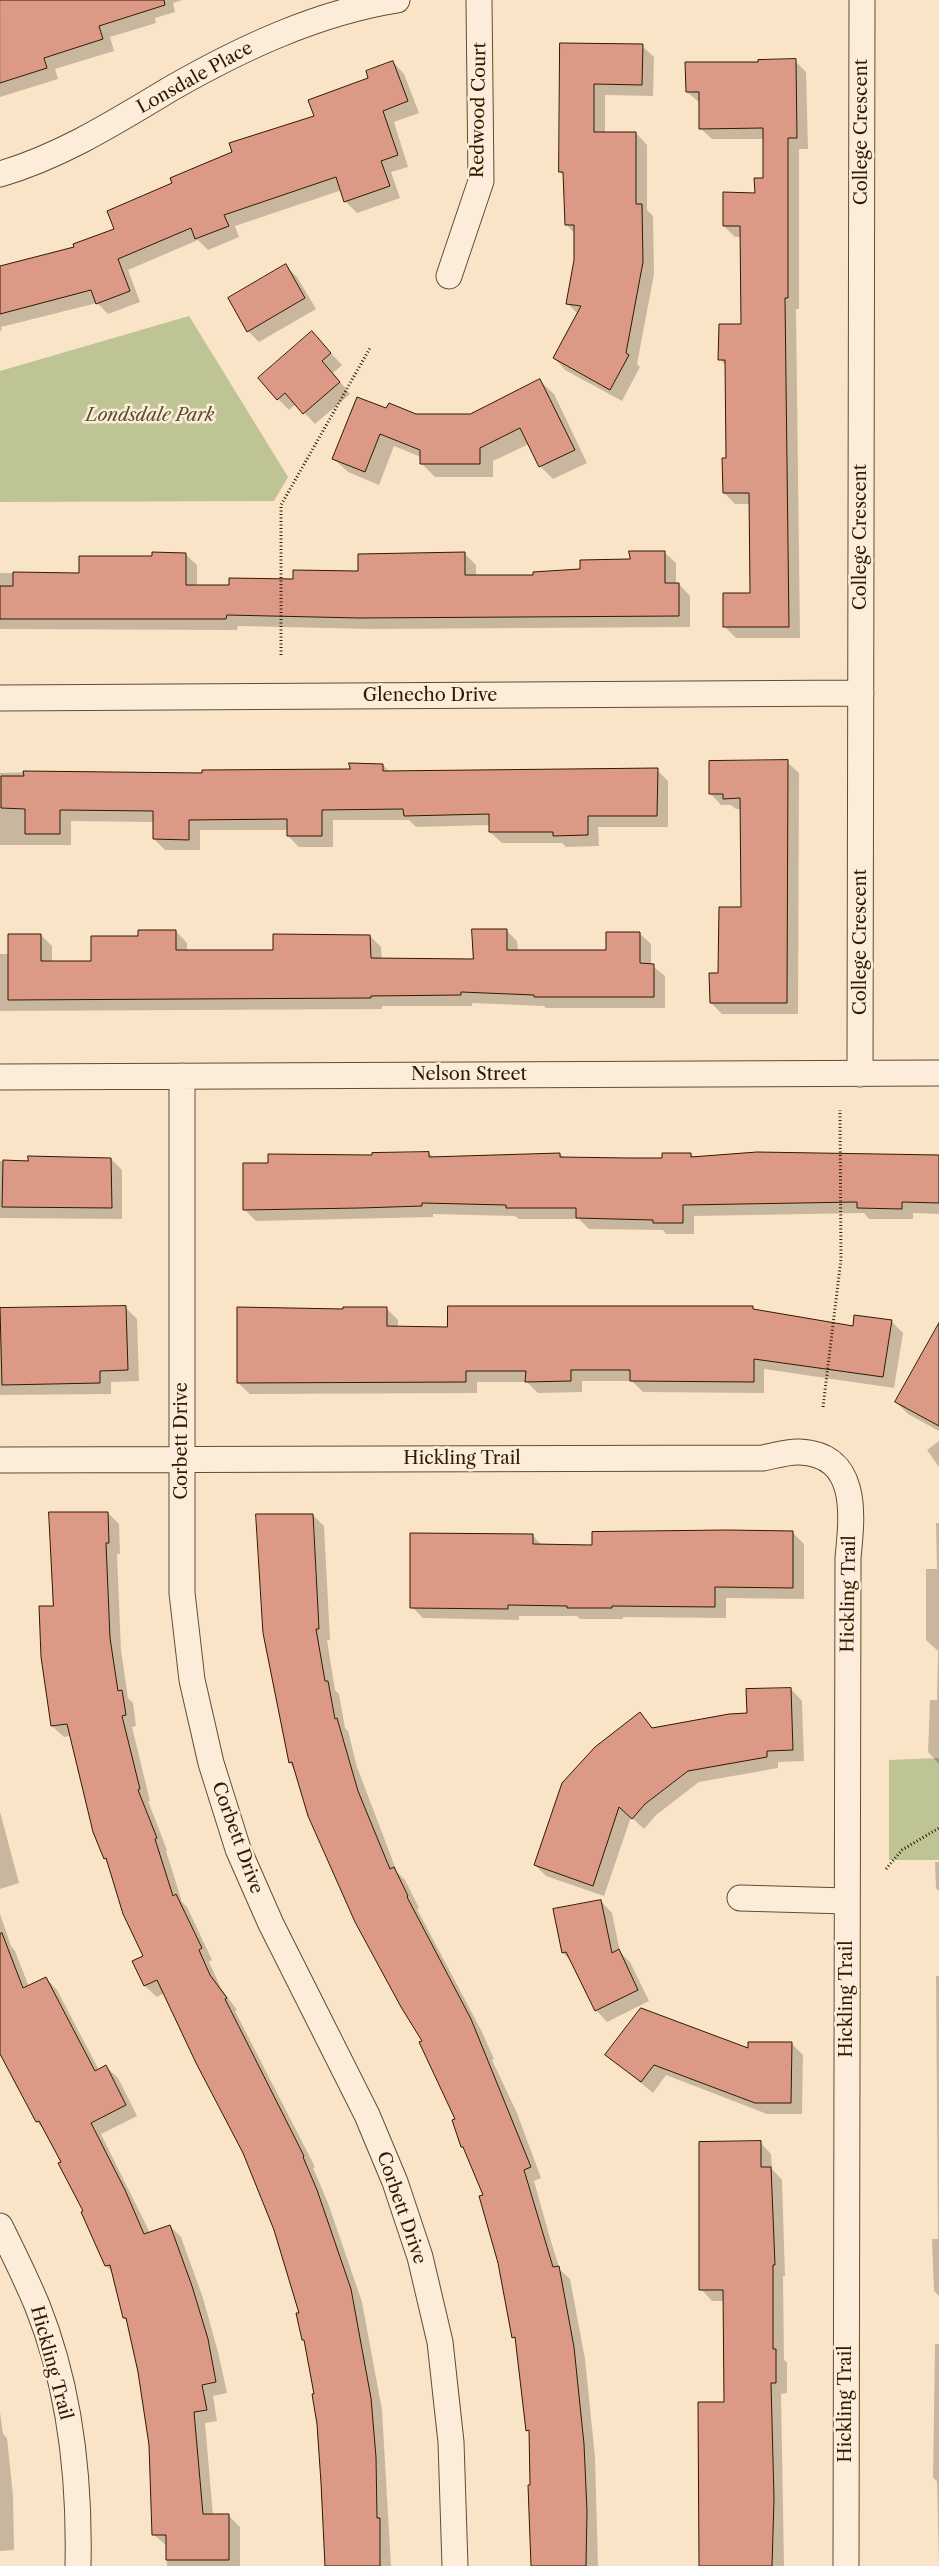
<!DOCTYPE html>
<html>
<head>
<meta charset="utf-8">
<style>
	body { margin:0 }
	canvas { display:block; background:#fae4c7 }
</style>
</head>
<body>
<canvas width="939" height="2566"></canvas>
<script>
const g = document.querySelector('canvas').getContext('2d');
g.lineJoin = 'round';
function fill(path, color) {
  g.fillStyle = color;
  g.fill(path, 'evenodd');
}
function trace(path, color, width, dash) {
  g.strokeStyle = color;
  g.lineWidth = width;
  g.lineCap = dash ? 'butt' : 'round';
  g.setLineDash(dash || []);
  g.stroke(path);
}
function write(font, color, halo, rows, align = 'center') {
  g.font = font + ' "Libre Caslon Text",serif';
  g.lineWidth = 5;
  g.setLineDash([]);
  g.textBaseline = 'middle';
  g.strokeStyle = halo;
  g.fillStyle = color;
  for (const [text, x, y, turn = 0] of rows) {
    g.save();
    g.translate(x, y);
    g.rotate((+turn || 0) * Math.PI / 180);
    g.textAlign = isNaN(turn) ? turn : align;
    if (halo) g.strokeText(text, 0, 0);
    g.fillText(text, 0, 0);
    g.restore();
  }
}
const green = new Path2D(`
	M 189,316 L 288,477 L 274,501 L 0,502 L 0,371 Z
	M 939,1758 L 939,1860 L 889,1860 L 889,1760 Z`);
const shadow = new Path2D(`
	M 14,0 L 182,0 L 173,3 L 175,12 L 155,18 L 156,23 L 110,37 L 114,51 L 55,69 L 58,79 L 0,97 L 0,5 Z
	M 561,45 L 642,46 L 654,57 L 653,96 L 605,95 L 605,134 L 636,133 L 647,145 L 647,210 L 653,216 L 654,274 L 637,364 L 640,367 L 622,401 L 565,370 L 554,358 L 578,314 L 567,303 L 576,260 L 575,234 L 566,224 L 565,176 L 560,172 Z
	M 795,61 L 806,72 L 808,149 L 799,149 L 799,309 L 796,309 L 800,638 L 736,638 L 725,627 L 751,594 L 750,504 L 735,504 L 724,493 L 728,459 L 726,366 L 720,359 L 742,326 L 741,237 L 735,237 L 724,226 L 756,194 L 764,179 L 764,139 L 712,139 L 700,128 L 700,103 L 687,92 L 759,64 Z
	M 393,62 L 404,74 L 419,113 L 394,122 L 408,167 L 391,172 L 400,198 L 357,213 L 345,201 L 342,190 L 235,226 L 239,237 L 208,250 L 198,240 L 128,270 L 140,302 L 108,314 L 97,303 L 1,327 L 2,330 L 0,331 L 0,268 L 76,248 L 116,229 L 174,184 L 316,116 Z
	M 286,266 L 297,277 L 316,309 L 259,342 L 248,331 Z
	M 312,333 L 342,365 L 333,373 L 350,394 L 315,424 L 296,404 L 289,410 L 278,399 Z
	M 540,381 L 554,394 L 587,463 L 553,479 L 540,466 L 529,444 L 493,461 L 493,477 L 435,477 L 421,463 L 421,457 L 394,446 L 379,485 L 348,472 L 334,459 L 387,410 L 416,415 L 470,415 Z
	M 664,552 L 676,563 L 676,584 L 679,584 L 690,596 L 690,627 L 371,629 L 238,626 L 237,630 L 0,629 L 0,573 L 81,574 L 153,557 L 185,554 L 197,565 L 197,586 L 231,587 L 360,572 L 464,553 L 476,565 L 476,576 L 535,576 L 581,570 Z
	M 787,762 L 799,773 L 798,1014 L 722,1014 L 711,1003 L 742,908 L 742,809 L 736,809 L 731,805 L 721,805 L 710,793 Z
	M 383,765 L 390,772 L 657,770 L 668,781 L 668,827 L 598,827 L 599,846 L 566,847 L 562,843 L 502,843 L 490,832 L 490,825 L 416,827 L 409,820 L 333,820 L 333,847 L 299,847 L 288,836 L 288,830 L 200,830 L 200,850 L 165,850 L 154,839 L 154,822 L 71,821 L 71,845 L 0,845 L 0,773 L 69,771 L 203,774 L 351,770 Z
	M 506,930 L 517,941 L 518,951 L 607,952 L 639,933 L 651,944 L 651,965 L 665,976 L 665,1008 L 546,1008 L 544,1006 L 472,1003 L 472,1006 L 382,1006 L 382,1009 L 0,1011 L 0,954 L 9,954 L 41,935 L 52,946 L 52,962 L 92,962 L 139,937 L 176,931 L 187,943 L 187,951 L 274,952 L 370,936 L 381,947 L 382,960 L 474,960 Z
	M 429,1153 L 434,1158 L 560,1154 L 564,1158 L 663,1160 L 691,1154 L 694,1158 L 939,1156 L 939,1214 L 913,1213 L 913,1219 L 869,1219 L 864,1213 L 694,1216 L 694,1234 L 666,1234 L 663,1230 L 589,1229 L 579,1219 L 519,1219 L 515,1216 L 433,1214 L 433,1217 L 256,1221 L 245,1210 L 269,1164 Z
	M 111,1159 L 122,1170 L 122,1219 L 0,1218 L 0,1161 Z
	M 126,1308 L 137,1319 L 139,1381 L 111,1382 L 111,1394 L 0,1395 L 0,1309 Z
	M 386,1308 L 398,1320 L 398,1327 L 449,1328 L 753,1308 L 756,1311 L 854,1327 L 891,1321 L 903,1333 L 894,1388 L 764,1369 L 764,1393 L 643,1392 L 632,1381 L 582,1381 L 582,1392 L 538,1393 L 527,1382 L 477,1382 L 477,1393 L 250,1394 L 238,1383 L 344,1310 Z
	M 939,1344 L 939,1431 L 908,1414 L 896,1402 Z
	M 939,1441 L 939,1467 L 927,1450 Z
	M 108,1513 L 119,1524 L 120,1554 L 117,1554 L 121,1650 L 128,1698 L 133,1703 L 136,1726 L 132,1727 L 150,1801 L 148,1801 L 167,1850 L 166,1851 L 182,1902 L 187,1907 L 212,1960 L 209,1962 L 221,1988 L 237,2010 L 235,2011 L 315,2167 L 313,2168 L 328,2203 L 362,2302 L 382,2410 L 391,2566 L 323,2566 L 326,2565 L 323,2483 L 315,2395 L 306,2342 L 303,2340 L 300,2313 L 275,2230 L 244,2152 L 164,1993 L 157,1997 L 145,1986 L 134,1962 L 145,1957 L 105,1858 L 71,1736 L 64,1737 L 52,1726 L 55,1607 Z
	M 313,1515 L 324,1526 L 330,1640 L 327,1640 L 335,1690 L 339,1694 L 345,1728 L 348,1731 L 357,1767 L 397,1872 L 405,1880 L 419,1908 L 417,1909 L 482,2032 L 494,2059 L 492,2060 L 517,2113 L 541,2178 L 534,2181 L 550,2238 L 560,2270 L 570,2279 L 585,2359 L 595,2457 L 598,2566 L 532,2566 L 530,2433 L 528,2430 L 516,2340 L 513,2337 L 485,2196 L 466,2151 L 462,2147 L 456,2120 L 424,2041 L 290,1762 Z
	M 936,1523 L 939,1523 L 939,1764 L 928,1752 L 930,1700 L 937,1700 L 938,1651 L 926,1640 L 926,1569 L 937,1569 Z
	M 793,1533 L 804,1544 L 804,1599 L 726,1598 L 726,1618 L 623,1617 L 623,1619 L 580,1619 L 577,1616 L 519,1616 L 519,1620 L 423,1618 L 412,1607 L 532,1535 L 543,1546 L 593,1546 Z
	M 791,1689 L 802,1701 L 804,1761 L 778,1762 L 778,1768 L 699,1782 L 656,1815 L 644,1829 L 631,1817 L 604,1896 L 546,1876 L 535,1865 L 640,1714 L 654,1729 L 748,1715 Z
	M 0,1812 L 19,1883 L 0,1889 Z
	M 935,1862 L 939,1862 L 939,1915 L 939,1891 L 936,1888 Z
	M 601,1901 L 612,1913 L 620,1952 L 630,1962 L 649,2001 L 607,2022 L 596,2010 L 573,1963 L 563,1953 Z
	M 0,1914 L 11,1946 L 15,1951 L 29,1987 L 46,1978 L 57,1990 L 99,2070 L 106,2067 L 118,2078 L 137,2116 L 101,2134 L 150,2233 L 170,2226 L 181,2237 L 203,2298 L 218,2352 L 227,2393 L 213,2396 L 217,2421 L 205,2423 L 213,2516 L 229,2516 L 240,2527 L 240,2566 L 167,2566 L 167,2546 L 154,2535 L 150,2445 L 139,2371 L 129,2322 L 124,2318 L 113,2273 L 106,2266 L 63,2162 L 44,2129 L 37,2122 L 0,2051 Z
	M 936,1976 L 939,1976 L 939,2296 L 934,2291 L 932,2239 L 938,2239 Z
	M 791,2043 L 803,2055 L 802,2114 L 767,2114 L 666,2075 L 653,2093 L 607,2055 L 749,2050 Z
	M 760,2142 L 771,2154 L 772,2169 L 782,2180 L 785,2276 L 783,2276 L 784,2360 L 787,2362 L 787,2393 L 781,2394 L 784,2566 L 701,2566 L 726,2404 L 724,2301 L 712,2301 L 701,2289 Z
	M 935,2344 L 939,2344 L 939,2566 L 937,2481 L 933,2478 Z
	M 0,2412 L 3,2434 L 7,2438 L 13,2496 L 14,2550 L 0,2551 Z`);
const building = new Path2D(`
	M 0,0 L 164,0 L 165,5 L 99,26 L 103,39 L 44,58 L 47,68 L 0,83 Z
	M 560,43 L 643,44 L 642,85 L 594,84 L 594,132 L 636,132 L 636,204 L 642,204 L 643,262 L 626,353 L 629,355 L 610,390 L 553,358 L 581,306 L 566,304 L 574,260 L 574,225 L 565,225 L 563,172 L 559,172 Z
	M 796,59 L 797,138 L 788,138 L 788,298 L 785,298 L 789,627 L 723,627 L 723,593 L 750,593 L 749,493 L 723,493 L 722,458 L 726,458 L 725,360 L 718,360 L 719,324 L 741,324 L 740,226 L 723,226 L 723,192 L 755,193 L 754,178 L 763,178 L 763,128 L 699,129 L 699,92 L 686,92 L 685,62 L 758,62 L 758,60 Z
	M 393,61 L 408,101 L 383,111 L 398,155 L 381,161 L 390,186 L 344,202 L 336,177 L 224,215 L 229,226 L 195,239 L 191,228 L 118,259 L 130,291 L 96,304 L 91,290 L 0,314 L 0,266 L 74,247 L 73,244 L 114,229 L 107,211 L 172,183 L 170,178 L 232,152 L 229,143 L 314,116 L 308,100 L 368,78 L 366,71 Z
	M 286,264 L 305,298 L 247,332 L 228,298 Z
	M 312,331 L 331,353 L 322,361 L 340,382 L 303,414 L 285,393 L 277,400 L 258,378 Z
	M 540,379 L 575,450 L 539,467 L 520,428 L 480,448 L 480,464 L 420,464 L 420,450 L 380,434 L 365,472 L 332,459 L 357,397 L 386,408 L 389,403 L 416,414 L 470,414 Z
	M 629,551 L 665,551 L 665,583 L 679,583 L 679,616 L 359,618 L 227,615 L 226,619 L 0,619 L 0,586 L 13,586 L 13,572 L 79,573 L 79,556 L 152,556 L 152,552 L 186,553 L 186,585 L 229,585 L 229,578 L 293,579 L 293,570 L 358,571 L 358,554 L 465,552 L 465,575 L 533,575 L 533,572 L 580,569 L 580,560 L 630,559 Z
	M 788,760 L 787,1003 L 710,1003 L 709,973 L 718,973 L 719,907 L 741,907 L 740,798 L 723,799 L 723,794 L 709,794 L 709,761 Z
	M 349,763 L 383,764 L 383,771 L 658,768 L 657,816 L 588,816 L 588,835 L 553,836 L 553,832 L 489,832 L 489,814 L 404,816 L 403,809 L 322,810 L 322,836 L 287,836 L 287,819 L 189,820 L 189,840 L 153,839 L 153,811 L 60,810 L 60,834 L 25,834 L 25,809 L 1,808 L 1,776 L 24,776 L 23,771 L 202,773 L 202,770 L 350,769 Z
	M 472,929 L 507,929 L 507,950 L 606,950 L 606,932 L 640,932 L 640,963 L 654,964 L 654,997 L 534,997 L 534,995 L 461,992 L 461,995 L 371,996 L 371,998 L 8,1000 L 8,934 L 41,934 L 41,961 L 91,961 L 91,936 L 138,936 L 138,930 L 176,930 L 176,950 L 273,950 L 273,934 L 370,935 L 371,958 L 473,959 Z
	M 429,1152 L 429,1157 L 560,1153 L 560,1157 L 629,1158 L 662,1158 L 662,1153 L 691,1153 L 691,1157 L 757,1152 L 939,1155 L 939,1203 L 902,1202 L 902,1209 L 857,1208 L 857,1202 L 683,1205 L 683,1223 L 653,1223 L 653,1220 L 576,1218 L 576,1208 L 506,1208 L 506,1205 L 422,1203 L 422,1206 L 360,1208 L 243,1210 L 243,1163 L 268,1163 L 268,1154 L 372,1155 L 372,1153 Z
	M 28,1156 L 111,1158 L 112,1208 L 2,1207 L 3,1160 L 28,1161 Z
	M 126,1306 L 128,1370 L 100,1371 L 100,1383 L 2,1385 L 0,1308 Z
	M 448,1306 L 753,1306 L 753,1309 L 853,1326 L 854,1315 L 892,1320 L 883,1377 L 754,1359 L 754,1382 L 630,1381 L 630,1370 L 571,1370 L 571,1381 L 525,1382 L 526,1371 L 466,1371 L 466,1382 L 237,1383 L 237,1307 L 343,1309 L 343,1307 L 387,1307 L 387,1326 L 447,1327 Z
	M 939,1323 L 939,1426 L 895,1402 Z
	M 49,1512 L 108,1512 L 109,1543 L 106,1543 L 110,1638 L 118,1691 L 122,1690 L 126,1715 L 122,1716 L 140,1789 L 138,1790 L 157,1838 L 155,1839 L 173,1896 L 176,1894 L 202,1948 L 199,1950 L 210,1975 L 227,1998 L 225,1999 L 304,2156 L 303,2157 L 317,2190 L 351,2289 L 371,2398 L 376,2457 L 377,2518 L 380,2518 L 380,2566 L 325,2566 L 321,2483 L 317,2424 L 312,2394 L 314,2394 L 304,2340 L 302,2340 L 296,2313 L 299,2313 L 274,2230 L 243,2153 L 196,2063 L 157,1980 L 144,1986 L 132,1961 L 143,1956 L 123,1914 L 106,1858 L 104,1859 L 93,1832 L 67,1724 L 51,1726 L 41,1657 L 39,1606 L 53,1606 Z
	M 256,1514 L 313,1514 L 319,1629 L 316,1629 L 325,1681 L 328,1681 L 335,1719 L 337,1718 L 358,1791 L 390,1869 L 394,1867 L 408,1896 L 407,1897 L 471,2019 L 531,2167 L 524,2170 L 553,2267 L 559,2266 L 574,2347 L 584,2444 L 587,2511 L 586,2566 L 531,2566 L 528,2485 L 530,2485 L 529,2430 L 526,2431 L 515,2337 L 512,2338 L 498,2263 L 479,2196 L 483,2195 L 463,2147 L 461,2147 L 452,2120 L 455,2119 L 419,2042 L 422,2041 L 401,2007 L 355,1922 L 308,1816 L 292,1762 L 289,1763 L 263,1633 Z
	M 727,1530 L 793,1531 L 793,1588 L 715,1587 L 715,1607 L 612,1606 L 612,1608 L 567,1608 L 567,1606 L 508,1605 L 508,1609 L 410,1608 L 410,1533 L 533,1534 L 533,1544 L 592,1545 L 592,1532 Z
	M 791,1688 L 793,1750 L 767,1751 L 767,1757 L 688,1771 L 645,1804 L 632,1819 L 619,1807 L 593,1886 L 534,1865 L 562,1783 L 595,1747 L 640,1712 L 652,1728 L 729,1714 L 747,1713 L 746,1689 Z
	M 601,1900 L 612,1953 L 619,1949 L 638,1990 L 595,2011 L 566,1952 L 562,1953 L 553,1909 Z
	M 2,1933 L 23,1988 L 46,1977 L 95,2071 L 106,2065 L 126,2105 L 91,2123 L 125,2190 L 144,2234 L 170,2225 L 192,2286 L 208,2339 L 216,2382 L 202,2385 L 207,2410 L 194,2412 L 203,2514 L 229,2514 L 229,2560 L 166,2560 L 166,2535 L 152,2535 L 149,2445 L 138,2372 L 126,2318 L 123,2318 L 110,2265 L 105,2266 L 81,2212 L 83,2211 L 58,2163 L 61,2162 L 39,2121 L 36,2122 L 0,2054 L 0,1934 Z
	M 641,2008 L 748,2048 L 748,2042 L 792,2042 L 791,2103 L 755,2103 L 654,2065 L 641,2082 L 605,2055 Z
	M 761,2141 L 761,2167 L 771,2167 L 775,2265 L 773,2265 L 773,2349 L 776,2349 L 776,2383 L 771,2383 L 774,2499 L 772,2566 L 699,2566 L 698,2402 L 724,2402 L 723,2290 L 699,2290 L 699,2142 Z`);
const path = new Path2D(`
	M 281,655 L 281,505 L 370,348
	M 823,1407 L 841,1259 L 840,1110
	M 886,1869 L 902,1850 L 939,1828`);
const minor = new Path2D(`
	M 0,174 C 62,156 117,121 172,88 C 242,48 317,13 397,0
	M 449,276 L 481,181 L 479,0
	M 0,698 L 861,693
	M 860,1074 L 862,0
	M 182,1076 L 182,1593 L 192,1680 L 211,1763 L 238,1849 L 271,1924 L 367,2115 L 395,2182 L 420,2257 L 440,2342 L 451,2442 L 455,2566
	M 0,1077 L 939,1073
	M 0,1460 L 763,1458 C 774,1456 789,1451 800,1452 C 860,1455 852,1517 848,1558 L 846,2566
	M 740,1898 L 847,1901
	M 0,2226 C 13,2252 26,2279 37,2305 C 70,2387 80,2478 78,2566`);
const streetNames = [
	["Lonsdale Place",195,78,-29],
	["Redwood Court",479,110,-89],
	["College Crescent",862,132,-90],
	["College Crescent",861,537,-90],
	["Glenecho Drive",430,696],
	["College Crescent",861,942,-90],
	["Nelson Street",469,1075],
	["Corbett Drive",182,1441,-90],
	["Hickling Trail",462,1459],
	["Hickling Trail",849,1594,-89],
	["Corbett Drive",237,1838,70],
	["Hickling Trail",847,1999,-90],
	["Corbett Drive",401,2208,71],
	["Hickling Trail",51,2363,75],
	["Hickling Trail",846,2404,-90]
];
const parkNames = [
	["Londsdale Park",150,416]
];
fill(green, '#bfc495');
fill(shadow, '#0003');
fill(building, '#dc9a86');
trace(building, '#301b00', 1);
trace(minor, '#624d32', 27);
trace(path, '#301b00', 3, [1, 2.5]);
trace(minor, '#fceddb', 25);
write('18px', '#301b00', '#fceddb', streetNames);
write('italic 18px', '#5b4e2d', '#fceddb', parkNames);
</script>
</body>
</html>
